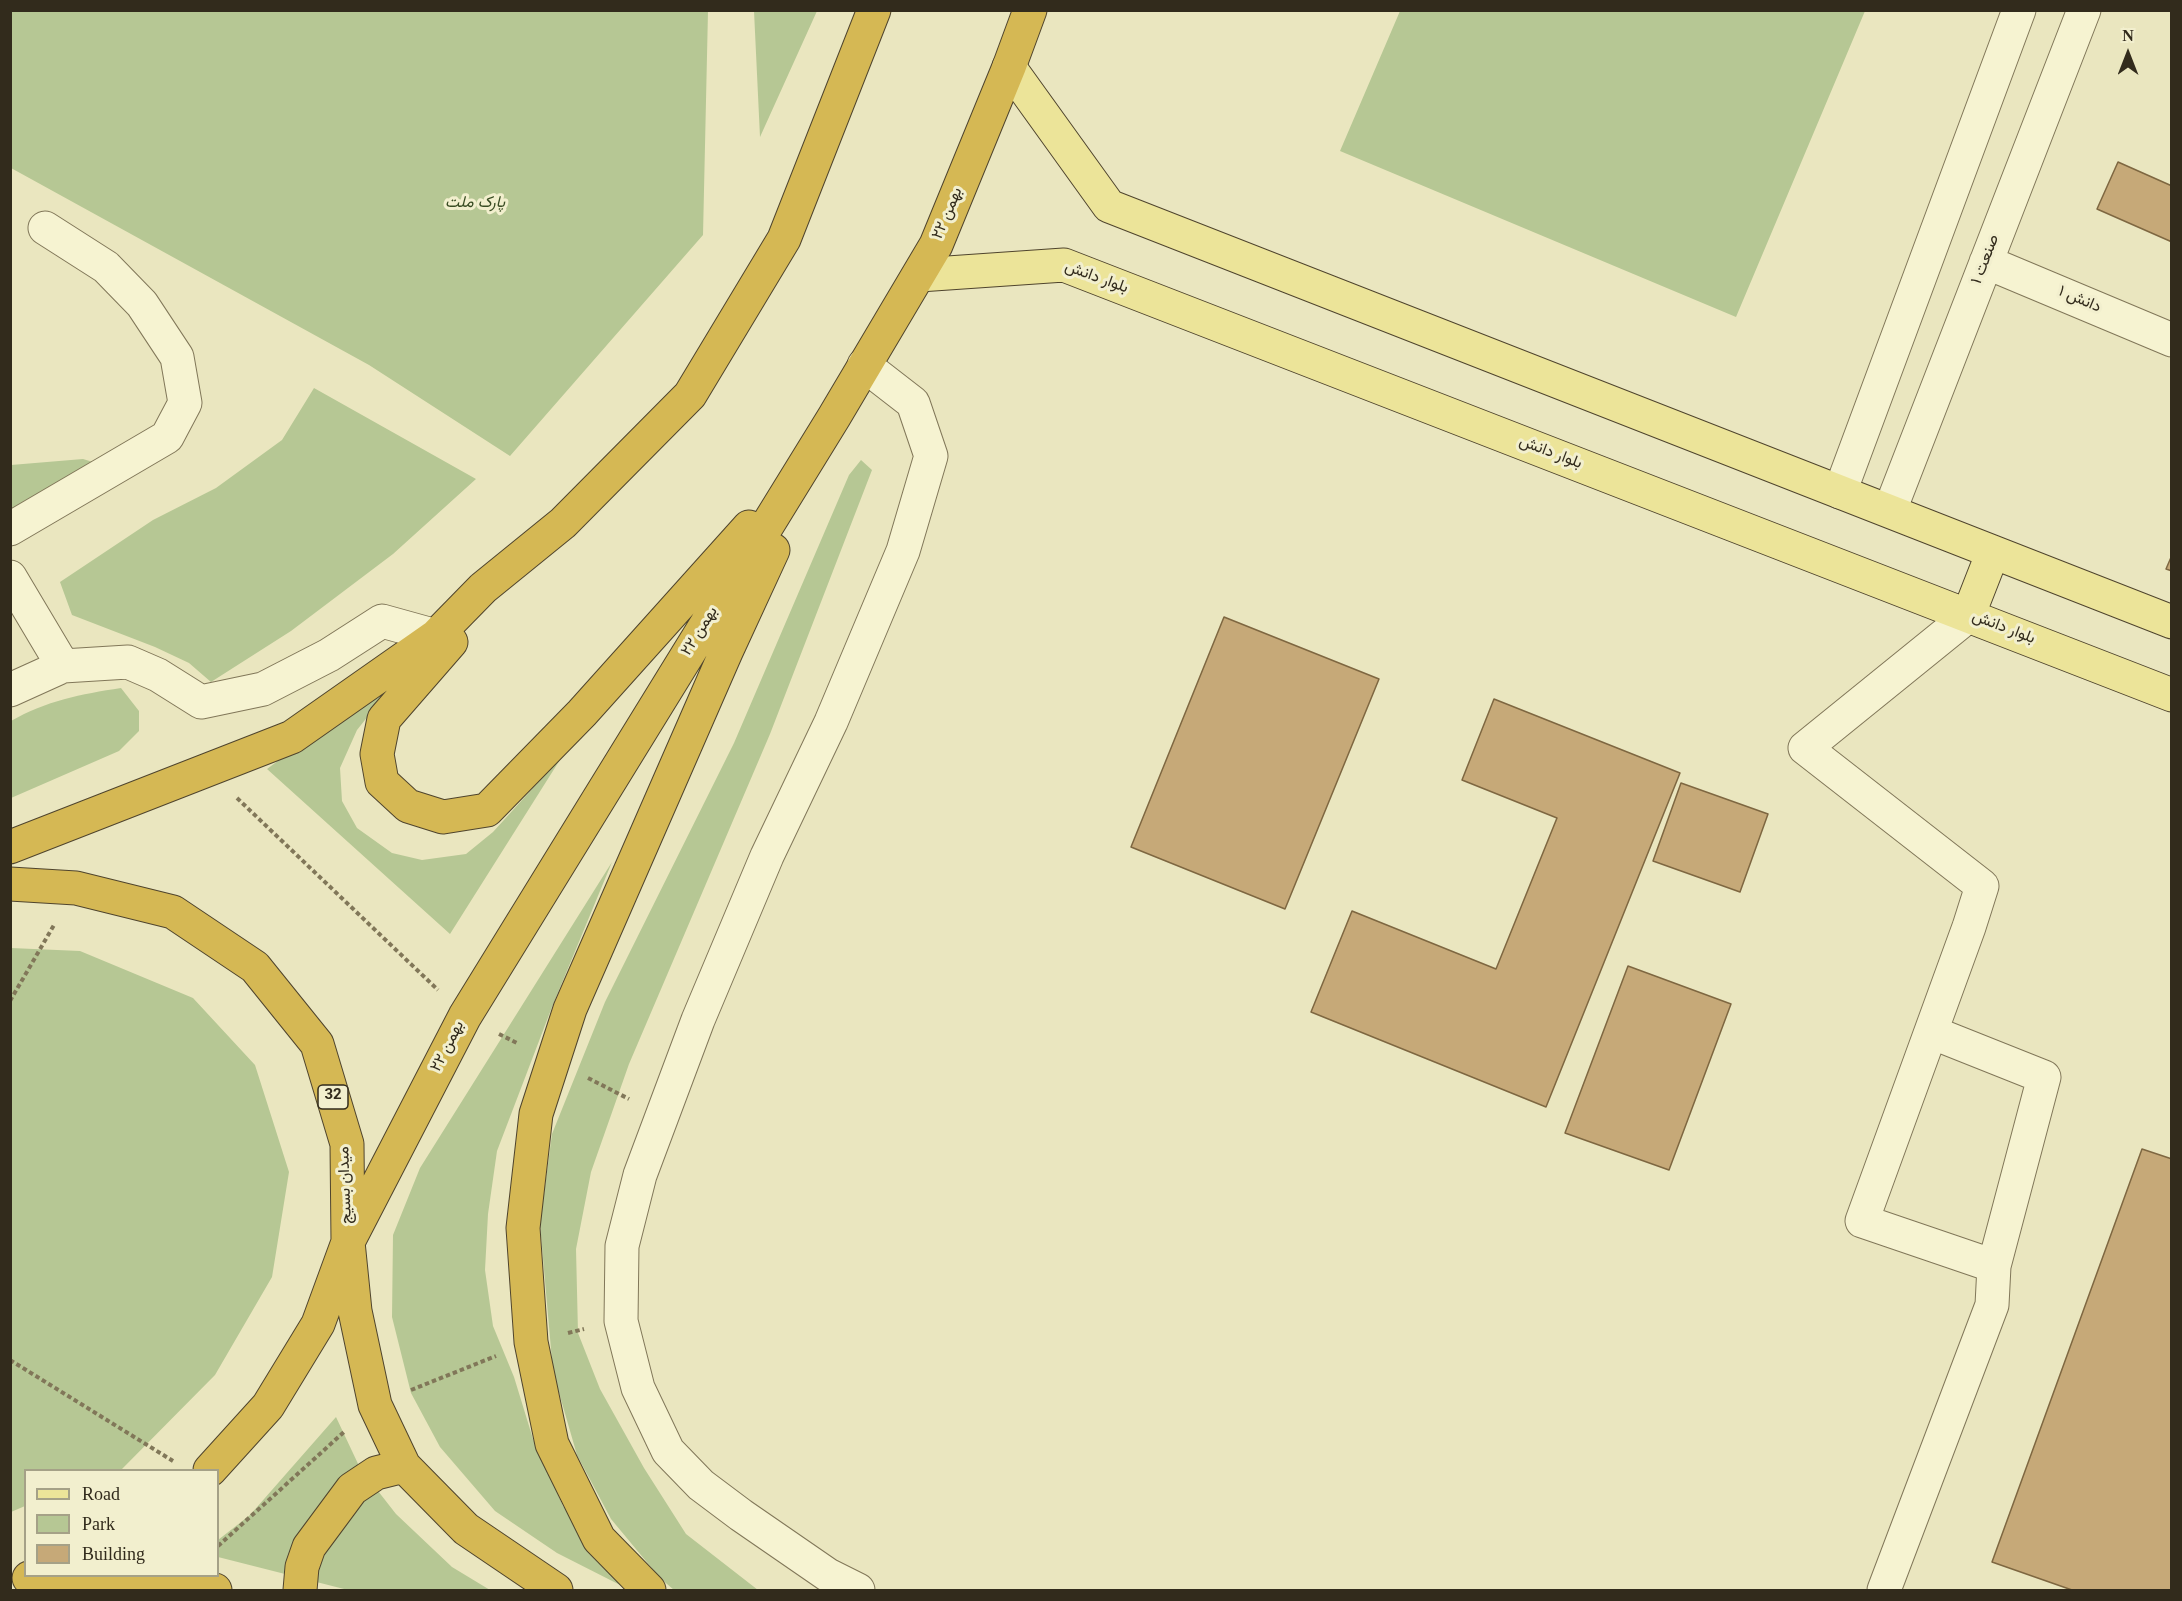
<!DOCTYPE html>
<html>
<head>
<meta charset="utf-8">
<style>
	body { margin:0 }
	#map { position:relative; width:2182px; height:1601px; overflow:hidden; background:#eae6bf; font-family:Georgia,serif }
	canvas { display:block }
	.frame { position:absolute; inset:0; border:12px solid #322b1c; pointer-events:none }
	.legend { position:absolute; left:24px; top:1469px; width:195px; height:108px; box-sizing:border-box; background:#f2efce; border:2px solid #a5a187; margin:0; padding:8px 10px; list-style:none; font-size:18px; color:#322b1c }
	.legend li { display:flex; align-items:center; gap:12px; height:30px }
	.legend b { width:30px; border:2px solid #a5a187 }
	.north { position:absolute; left:2098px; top:24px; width:60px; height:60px; -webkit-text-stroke:4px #f2efce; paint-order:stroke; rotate:0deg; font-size:16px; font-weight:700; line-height:24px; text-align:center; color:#322b1c }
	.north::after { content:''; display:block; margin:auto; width:21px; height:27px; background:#322b1c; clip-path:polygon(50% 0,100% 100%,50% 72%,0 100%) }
</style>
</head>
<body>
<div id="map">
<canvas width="2182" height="1601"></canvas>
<div class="frame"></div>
<ul class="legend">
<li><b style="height:8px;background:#ece499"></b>Road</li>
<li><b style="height:16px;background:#b6c794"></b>Park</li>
<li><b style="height:16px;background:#c6a978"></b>Building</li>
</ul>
<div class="north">N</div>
</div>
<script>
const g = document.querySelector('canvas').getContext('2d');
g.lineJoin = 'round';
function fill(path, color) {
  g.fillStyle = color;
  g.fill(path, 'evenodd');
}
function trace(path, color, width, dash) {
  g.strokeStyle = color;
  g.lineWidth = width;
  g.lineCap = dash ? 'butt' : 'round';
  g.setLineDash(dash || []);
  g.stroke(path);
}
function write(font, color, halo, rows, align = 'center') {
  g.font = font + ' Georgia,Vazirmatn,serif';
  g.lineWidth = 6;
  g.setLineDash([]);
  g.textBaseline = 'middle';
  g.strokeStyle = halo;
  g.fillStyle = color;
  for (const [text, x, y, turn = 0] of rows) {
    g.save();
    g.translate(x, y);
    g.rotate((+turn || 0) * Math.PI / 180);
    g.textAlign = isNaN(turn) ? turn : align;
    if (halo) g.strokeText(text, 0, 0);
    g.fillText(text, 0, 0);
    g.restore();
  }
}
const green = new Path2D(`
	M 11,10 L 708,11 L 703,235 L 510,456 L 369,365 L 11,168 Z
	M 754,11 L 817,11 L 760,137 Z
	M 1400,11 L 1400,10 L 1865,11 L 1736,317 L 1340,151 Z
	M 314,388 L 476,479 L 393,554 L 291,631 L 211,682 L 189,663 L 155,647 L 72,615 L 60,582 L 153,520 L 216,488 L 282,440 Z
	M 83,459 L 96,463 L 11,516 L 11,465 Z
	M 861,460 L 872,470 L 770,734 L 629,1064 L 591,1172 L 576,1249 L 578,1333 L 600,1389 L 644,1468 L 686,1534 L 758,1590 L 674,1590 L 660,1578 L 611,1519 L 577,1455 L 553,1372 L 540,1224 L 552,1134 L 605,1002 L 734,743 L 849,475 Z
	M 412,661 L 357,730 L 340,768 L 342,801 L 357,828 L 392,853 L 422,860 L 466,854 L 493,832 L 563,755 L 450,934 L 267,769 Z
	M 121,688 L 139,711 L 139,731 L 119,751 L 11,798 L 11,721 C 46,701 81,694 121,688 Z
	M 612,862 L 552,1007 L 497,1151 L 488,1214 L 485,1270 L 493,1326 L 514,1377 L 533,1439 L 563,1506 L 624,1587 L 557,1553 L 495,1511 L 440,1447 L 411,1393 L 392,1317 L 393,1235 L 420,1168 Z
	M 11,948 L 80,951 L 193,998 L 255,1065 L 289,1172 L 272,1277 L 215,1375 L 122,1469 L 26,1470 L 25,1506 L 11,1512 Z
	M 336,1417 L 360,1468 L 396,1514 L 452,1567 L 490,1590 L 348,1590 L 218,1557 L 218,1540 L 250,1515 Z`);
const building = new Path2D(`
	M 2118,162 L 2172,186 L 2172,242 L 2097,209 Z
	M 2172,555 L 2172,571 L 2166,569 Z
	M 1224,617 L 1379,679 L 1285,909 L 1131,847 Z
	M 1494,699 L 1680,773 L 1546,1107 L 1311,1012 L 1352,911 L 1496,969 L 1557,818 L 1462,780 Z
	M 1681,783 L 1768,814 L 1740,892 L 1653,861 Z
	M 1628,966 L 1731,1004 L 1669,1170 L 1565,1133 Z
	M 2142,1149 L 2172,1159 L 2172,1590 L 2072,1590 L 1992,1562 Z`);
const path = new Path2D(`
	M 237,798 L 438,990
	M 10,1001 L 54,925
	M 499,1034 L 519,1044
	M 588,1078 L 629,1099
	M 568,1333 L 584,1329
	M 10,1360 L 173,1461
	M 411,1390 L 496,1356
	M 218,1546 L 344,1432`);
const minor = new Path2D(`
	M 1986,262 L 2172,340
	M 1840,492 L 2019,10
	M 1890,510 L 2084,10
	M 10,529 L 167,437 L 185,403 L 177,357 L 142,304 L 106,267 L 45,228
	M 10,577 L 63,666
	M 10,690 L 63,666 L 128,662 L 158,675 L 201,702 L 263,689 L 329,655 L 382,621 L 436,636
	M 1931,1032 L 2044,1077 L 1994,1266 L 1862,1221 L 1969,927 L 1982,886 L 1805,748 L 1968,616
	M 858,1590 L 828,1575 L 741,1515 L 701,1485 L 668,1451 L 638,1388 L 621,1321 L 622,1246 L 640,1175 L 698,1020 L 767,856 L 831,722 L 903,551 L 931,456 L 913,403 L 864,365
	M 1884,1590 L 1992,1305 L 1994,1266`);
const major = new Path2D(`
	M 1009,67 L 1109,206 L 2172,622
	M 919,275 L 1064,265 L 2172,695
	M 1968,616 L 1993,552`);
const highway = new Path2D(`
	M 451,642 L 384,719 L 377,754 L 382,782 L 408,806 L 443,817 L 487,810 L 582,713 L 749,527
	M 10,847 L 292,737 L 436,636 L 483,588 L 563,523 L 690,395 L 784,239 L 874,10
	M 10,884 L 76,888 L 173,912 L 255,967 L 317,1044 L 347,1144 L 348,1242 L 318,1324 L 268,1406 L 210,1470
	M 29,1578 L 175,1583 L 215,1590
	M 300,1590 L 302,1567 L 309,1547 L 352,1489 L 376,1473 L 404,1466
	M 556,1590 L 466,1529 L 404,1466 L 375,1405 L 355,1311 L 348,1242 L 465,1016 L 834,417 L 936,245 L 1009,67 L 1030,10
	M 649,1590 L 599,1539 L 552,1444 L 531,1342 L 523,1228 L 536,1114 L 570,1009 L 726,652 L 773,550`);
const shields = [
	[333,1097,30]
];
const shieldNames = [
	["32",333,1097]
];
const parkNames = [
	["پارک ملت",475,204]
];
const streetNames = [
	["۲۲ بهمن",949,214,-67],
	["صنعت ۱",1987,260,-69],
	["بلوار دانش",1096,279,20],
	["دانش ۱",2079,301,23],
	["بلوار دانش",1550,454,21],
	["بلوار دانش",2003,629,21],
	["۲۲ بهمن",701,632,-58],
	["۲۲ بهمن",449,1047,-63],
	["میدان بسیج",347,1185,-92]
];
fill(green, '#b6c794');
fill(building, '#c6a978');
trace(building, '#7e6741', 1.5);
trace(minor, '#817759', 35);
trace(major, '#4f442d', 35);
trace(highway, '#4f442d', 35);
trace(path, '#817759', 4, [4.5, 3]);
trace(minor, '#f6f3d1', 33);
trace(major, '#ece499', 33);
trace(highway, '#d5b854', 33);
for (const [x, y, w] of shields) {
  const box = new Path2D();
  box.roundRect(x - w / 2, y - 12, w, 24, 4.5);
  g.fillStyle = '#f2efce';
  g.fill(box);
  trace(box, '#322b1c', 1.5);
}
write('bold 15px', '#322b1c', null, shieldNames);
write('italic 16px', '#3a4d24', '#f2efce', parkNames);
write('16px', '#322b1c', '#f2efce', streetNames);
</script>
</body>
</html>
